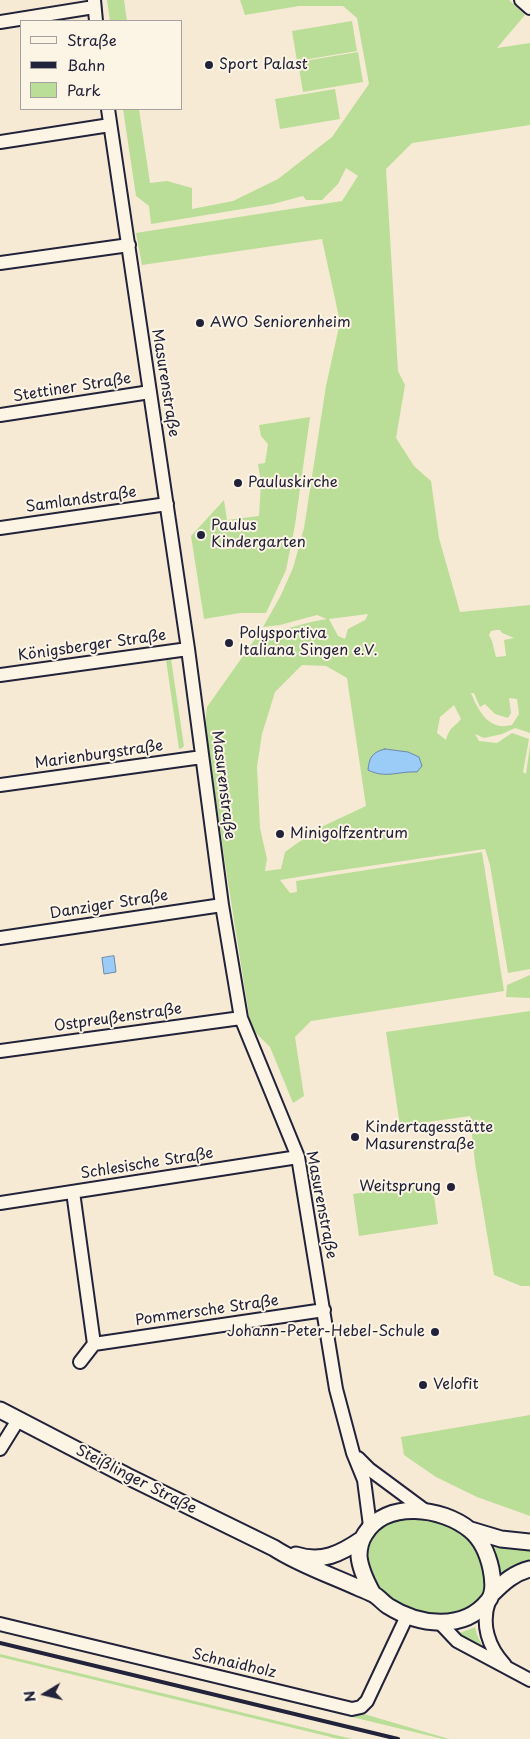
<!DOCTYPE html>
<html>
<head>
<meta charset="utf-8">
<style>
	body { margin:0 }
	#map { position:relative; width:530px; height:1739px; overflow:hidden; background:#f6ead4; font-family:"Playpen Sans",sans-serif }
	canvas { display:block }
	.legend { position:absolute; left:20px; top:20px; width:162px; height:90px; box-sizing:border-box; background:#fcf5e5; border:1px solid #a5a1a1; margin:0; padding:6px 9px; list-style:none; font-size:15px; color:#22223b }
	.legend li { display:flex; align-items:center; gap:10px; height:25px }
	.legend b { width:25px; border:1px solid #a5a1a1 }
	.north { position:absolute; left:20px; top:1669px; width:50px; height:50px; -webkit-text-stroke:4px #fcf5e5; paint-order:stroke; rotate:261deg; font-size:14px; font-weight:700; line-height:20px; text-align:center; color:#22223b }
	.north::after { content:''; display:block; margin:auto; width:18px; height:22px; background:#22223b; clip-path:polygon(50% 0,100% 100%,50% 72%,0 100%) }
</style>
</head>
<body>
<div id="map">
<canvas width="530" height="1739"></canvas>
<ul class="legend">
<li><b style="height:6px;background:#fcf5e5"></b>Straße</li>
<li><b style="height:6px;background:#22223b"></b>Bahn</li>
<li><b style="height:14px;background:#bade98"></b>Park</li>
</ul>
<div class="north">N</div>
</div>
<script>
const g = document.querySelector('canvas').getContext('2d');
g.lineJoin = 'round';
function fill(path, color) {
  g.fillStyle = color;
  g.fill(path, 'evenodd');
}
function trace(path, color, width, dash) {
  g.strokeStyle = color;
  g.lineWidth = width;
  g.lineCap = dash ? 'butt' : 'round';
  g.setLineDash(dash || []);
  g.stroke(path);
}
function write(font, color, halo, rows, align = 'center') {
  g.font = font + ' "Playpen Sans",sans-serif';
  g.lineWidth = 4;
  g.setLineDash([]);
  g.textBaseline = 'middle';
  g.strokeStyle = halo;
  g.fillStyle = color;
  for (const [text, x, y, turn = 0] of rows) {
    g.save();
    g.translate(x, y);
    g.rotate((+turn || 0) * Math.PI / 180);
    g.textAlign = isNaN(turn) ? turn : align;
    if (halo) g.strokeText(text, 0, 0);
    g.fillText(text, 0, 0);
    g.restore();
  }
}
const green = new Path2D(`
	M 107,0 L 124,0 L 127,21 L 110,21 Z
	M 240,0 L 509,0 L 525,15 L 497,48 L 530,43 L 530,125 L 412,143 L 386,169 L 398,371 L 405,385 L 396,438 L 414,466 L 431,481 L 439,538 L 460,612 L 530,605 L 530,733 L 515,728 L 502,734 L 484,738 L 475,734 L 479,741 L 497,743 L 512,733 L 529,739 L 523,772 L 526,774 L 530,745 L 530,969 L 508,973 L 490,865 L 485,849 L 328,872 L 280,880 L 290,893 L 297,892 L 296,881 L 482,852 L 504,991 L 311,1021 L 295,1037 L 304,1096 L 293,1103 L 270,1047 L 251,1028 L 225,863 L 205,725 L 207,707 L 260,632 C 283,632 304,622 327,619 L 317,615 L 280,625 L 263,627 L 281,595 L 293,568 L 304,528 L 326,386 L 340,322 L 322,239 L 142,265 L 136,233 L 342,201 L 358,176 L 346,168 L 338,184 L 322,200 L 306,200 L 303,196 L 273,204 L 151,224 L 149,206 L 136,196 L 123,109 L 139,109 L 150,183 L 167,181 L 192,188 L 192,209 L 233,201 L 278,179 L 332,137 L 369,84 L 357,18 L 343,6 L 299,6 L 245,15 ZM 368,614 L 365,620 L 348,629 L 345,639 L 338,636 L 329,619 ZM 496,630 L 500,630 L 502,633 L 514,638 L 504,640 L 506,656 L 496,657 L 492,641 L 489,635 L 491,631 ZM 302,665 L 326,666 L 347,678 L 366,806 L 317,829 L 285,852 L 281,869 L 265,871 L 267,859 L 260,828 L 257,767 L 262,734 L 275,692 ZM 471,693 L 474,693 L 480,707 L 485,704 L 495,714 L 508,718 L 511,713 L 509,698 L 517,699 L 519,714 L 512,725 C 489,731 479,712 471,693 ZM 454,705 L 461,719 C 453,729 450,726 446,740 L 437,733 L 440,717 ZM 385,749 L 408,752 L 417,772 L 402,772 Z
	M 352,21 L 357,51 L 297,61 L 292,31 Z
	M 358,52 L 363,82 L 303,92 L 298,62 Z
	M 335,89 L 340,119 L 280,129 L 275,99 Z
	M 310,417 L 295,525 L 286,570 L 266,613 L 240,613 L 204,619 L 191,536 L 224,500 L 227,520 L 259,516 L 261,483 L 258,464 L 265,463 L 268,444 L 261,436 L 259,425 Z
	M 171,659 L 184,746 L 182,748 L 179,749 L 166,660 Z
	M 530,975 L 530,998 L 506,997 L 507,985 Z
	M 530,1011 L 530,1286 L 521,1286 L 494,1275 L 475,1163 L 470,1116 L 400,1126 L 386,1032 Z
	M 432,1183 L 438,1224 L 359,1236 L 353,1194 Z
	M 530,1415 L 530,1516 L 477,1497 L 436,1477 L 404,1455 L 401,1437 Z
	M 405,1514 C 414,1515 423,1515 432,1517 C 463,1526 493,1555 485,1589 C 483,1598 478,1606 470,1609 C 461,1611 449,1617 440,1617 C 435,1617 427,1614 422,1613 C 389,1606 373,1592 369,1558 C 368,1547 368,1535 378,1526 C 384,1521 397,1518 405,1514 Z
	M 486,1540 L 530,1548 L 530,1563 L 498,1580 Z
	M 475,1627 L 477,1635 L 482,1645 L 457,1634 Z
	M 0,1629 L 352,1714 L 364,1714 L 449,1739 L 443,1739 L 0,1632 Z
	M 0,1654 L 352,1739 L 339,1739 L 0,1657 Z`);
const water = new Path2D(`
	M 385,749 L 408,752 L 419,757 L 422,766 L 417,772 C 398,771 386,779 368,770 C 369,758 372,752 385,749 Z
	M 114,956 L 116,972 L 104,974 L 102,958 Z`);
const minor = new Path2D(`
	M 94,0 L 96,21
	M 521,0 L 530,8
	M 0,22 L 94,7
	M 108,109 L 188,649 L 222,905 L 241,1018 L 298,1157 L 336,1389 L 353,1453 L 364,1480 L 370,1526
	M 0,142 L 110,125
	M 0,263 L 129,245
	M 0,415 L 150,392
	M 0,528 L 167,504
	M 0,675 L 188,649
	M 0,785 L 202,757
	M 0,938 L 222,905
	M 0,1051 L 241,1018
	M 73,1192 L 94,1344 L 324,1310
	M 0,1203 L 298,1157
	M 80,1362 L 94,1344
	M 0,1449 L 18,1420
	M 358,1458 L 369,1469 L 427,1512
	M 489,1601 C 481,1624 488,1647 505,1665
	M 440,1623 L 457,1641 L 530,1680
	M 0,1624 L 352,1709 L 361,1707 L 367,1701 L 407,1616`);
const tertiary = new Path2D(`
	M 0,1410 L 127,1476 L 274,1548 C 300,1565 331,1575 359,1588 C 364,1590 369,1592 373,1594 C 379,1597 383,1603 388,1606 C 418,1625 463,1632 488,1601 C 495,1593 493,1579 491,1569 C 488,1555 481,1539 470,1530 C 442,1507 386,1500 365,1534 C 361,1540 359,1548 359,1556 C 360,1569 367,1583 373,1594
	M 471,1530 L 501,1539 L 530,1542
	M 296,1555 C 322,1563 340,1554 362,1539
	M 493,1593 C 504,1582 514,1573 530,1569`);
const rail = new Path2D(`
	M 0,1643 L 398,1739`);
const markers = [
	[209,65,5,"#22223b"],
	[200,323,5,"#22223b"],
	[238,483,5,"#22223b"],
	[201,535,5,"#22223b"],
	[229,643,5,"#22223b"],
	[280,834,5,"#22223b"],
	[355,1137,5,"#22223b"],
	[451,1187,5,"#22223b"],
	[435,1332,5,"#22223b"],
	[423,1385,5,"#22223b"]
];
const poiNames = [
	["Sport Palast",219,65],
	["AWO Seniorenheim",210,323],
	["Pauluskirche",248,483],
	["Paulus",211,526],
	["Kindergarten",211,543],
	["Polysportiva",239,634],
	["Italiana Singen e.V.",239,651],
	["Minigolfzentrum",290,834],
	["Kindertagesstätte",365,1128],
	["Masurenstraße",365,1145],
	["Weitsprung",441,1187,"right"],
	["Johann-Peter-Hebel-Schule",425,1332,"right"],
	["Velofit",433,1385]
];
const streetNames = [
	["Masurenstraße",165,383,81],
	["Stettiner Straße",72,388,-9],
	["Samlandstraße",81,500,-8],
	["Königsberger Straße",92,646,-8],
	["Marienburgstraße",99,755,-8],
	["Masurenstraße",223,785,83],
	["Danziger Straße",109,905,-9],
	["Ostpreußenstraße",118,1018,-8],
	["Schlesische Straße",147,1164,-9],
	["Masurenstraße",321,1205,79],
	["Pommersche Straße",207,1311,-8],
	["Steißlinger Straße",136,1480,27],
	["Schnaidholz",234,1664,13]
];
fill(green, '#bade98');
fill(water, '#9bccf8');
trace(water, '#6b88ac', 1);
trace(minor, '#22223b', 16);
trace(tertiary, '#22223b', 19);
trace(minor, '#fcf5e5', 12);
trace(tertiary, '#fcf5e5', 15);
trace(rail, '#22223b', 4);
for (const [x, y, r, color] of markers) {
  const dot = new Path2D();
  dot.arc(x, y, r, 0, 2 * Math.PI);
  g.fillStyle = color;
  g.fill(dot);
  trace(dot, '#fcf5e5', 2);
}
write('15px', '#22223b', '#fcf5e5', poiNames, 'left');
write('15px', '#22223b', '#fcf5e5', streetNames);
</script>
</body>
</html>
